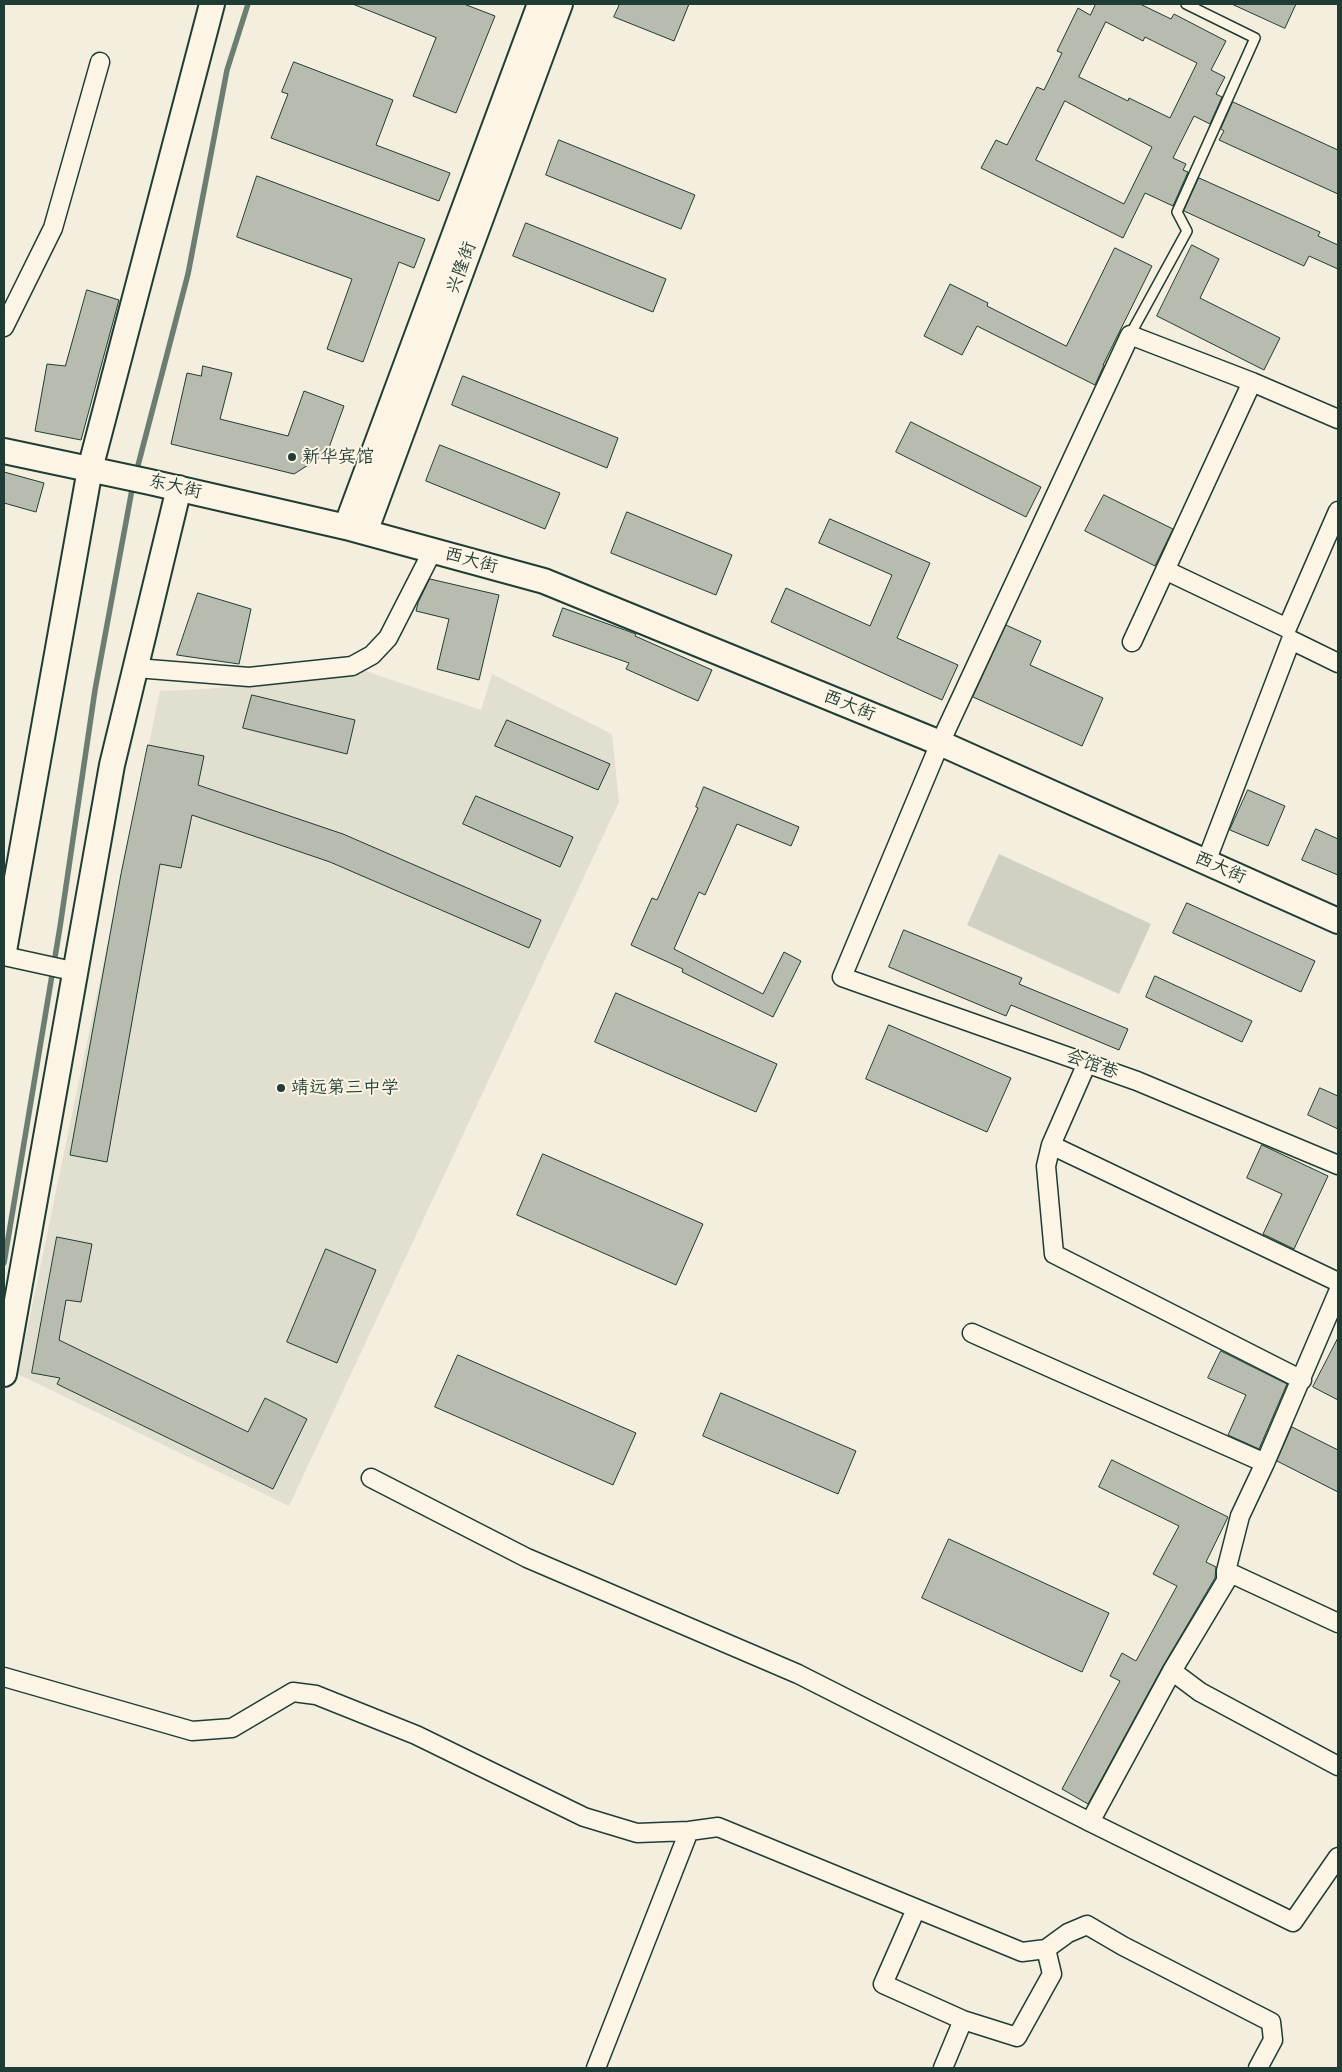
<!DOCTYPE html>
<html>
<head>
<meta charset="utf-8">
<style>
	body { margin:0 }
	#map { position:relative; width:1342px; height:2072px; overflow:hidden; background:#f3eede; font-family:Itim,sans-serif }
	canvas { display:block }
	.frame { position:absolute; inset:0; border:5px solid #1f3d34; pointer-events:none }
</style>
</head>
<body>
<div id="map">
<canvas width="1342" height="2072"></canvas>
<div class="frame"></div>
</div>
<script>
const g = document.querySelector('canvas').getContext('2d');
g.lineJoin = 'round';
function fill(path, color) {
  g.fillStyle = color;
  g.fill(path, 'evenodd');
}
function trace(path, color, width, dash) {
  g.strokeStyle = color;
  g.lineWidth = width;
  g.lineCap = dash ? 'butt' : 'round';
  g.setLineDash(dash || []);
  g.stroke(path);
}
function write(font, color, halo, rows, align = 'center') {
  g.font = font + ' Itim,"LXGW WenKai TC",sans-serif';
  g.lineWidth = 4;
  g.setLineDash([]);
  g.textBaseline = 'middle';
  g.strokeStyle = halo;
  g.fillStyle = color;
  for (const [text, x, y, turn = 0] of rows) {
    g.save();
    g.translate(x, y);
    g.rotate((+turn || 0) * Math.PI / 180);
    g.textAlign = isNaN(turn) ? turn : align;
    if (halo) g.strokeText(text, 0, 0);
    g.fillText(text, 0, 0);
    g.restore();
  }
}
const built = new Path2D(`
	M 365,671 L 481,710 L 492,674 L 612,734 L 619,802 L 289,1506 L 18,1374 L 160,691 L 208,689 Z`);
const green = new Path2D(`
	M 999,854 L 1151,924 L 1119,994 L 967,925 Z`);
const stream = new Path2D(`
	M 136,473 L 188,274 L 227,70 L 248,4
	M 4,1263 L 60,927 L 95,690 L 133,484`);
const building = new Path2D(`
	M 353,4 L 464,4 L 495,16 L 456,113 L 413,96 L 436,38 Z
	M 620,4 L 689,4 L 674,41 L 614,17 Z
	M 1096,4 L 1140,4 L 1171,19 L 1174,14 L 1226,41 L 1211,70 L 1225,77 L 1216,94 L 1222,97 L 1210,124 L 1194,116 L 1173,158 L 1186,164 L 1183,170 L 1188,172 L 1173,206 L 1145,193 L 1123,238 L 981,168 L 996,140 L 1007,145 L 1037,87 L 1044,90 L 1062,53 L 1057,51 L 1078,8 L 1090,15 ZM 1106,22 L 1143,41 L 1145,37 L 1197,63 L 1170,118 L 1129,98 L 1128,101 L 1079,77 ZM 1065,101 L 1152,147 L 1124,204 L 1036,160 Z
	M 1232,4 L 1296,4 L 1285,28 Z
	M 294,62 L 393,100 L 376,145 L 450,173 L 439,201 L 271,138 L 288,94 L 282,92 Z
	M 1233,102 L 1338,150 L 1338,194 L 1219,140 L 1224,131 L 1221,129 Z
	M 559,140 L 695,195 L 681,229 L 546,175 Z
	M 257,176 L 425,239 L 414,268 L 399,262 L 363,362 L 327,349 L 352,279 L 237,237 Z
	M 1199,178 L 1320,232 L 1318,236 L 1338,245 L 1338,269 L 1309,256 L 1304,266 L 1184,211 Z
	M 526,223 L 666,279 L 653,312 L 513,256 Z
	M 1192,245 L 1219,259 L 1200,298 L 1280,338 L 1264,370 L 1157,316 Z
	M 1115,248 L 1152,266 L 1103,365 L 1104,365 L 1095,385 L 977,326 L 962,355 L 924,336 L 950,284 L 988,303 L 987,306 L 1066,346 Z
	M 87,290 L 119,300 L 81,440 L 35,431 L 47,364 L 65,366 Z
	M 203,366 L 232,373 L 220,419 L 288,436 L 304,391 L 344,406 L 327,453 L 294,474 L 171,444 L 187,373 L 201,376 Z
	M 463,376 L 618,438 L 607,468 L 452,405 Z
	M 911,422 L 1041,487 L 1026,517 L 896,452 Z
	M 440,445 L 560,493 L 545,529 L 426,481 Z
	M 4,472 L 44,483 L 36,512 L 4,503 Z
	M 1104,495 L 1173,529 L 1155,566 L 1085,531 Z
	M 627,512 L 732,555 L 716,595 L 611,553 Z
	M 830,519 L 930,563 L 897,638 L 958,665 L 942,700 L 771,622 L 786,588 L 870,626 L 892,575 L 819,543 Z
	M 430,579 L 499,595 L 479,680 L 437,669 L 449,619 L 416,611 L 418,603 Z
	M 198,593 L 251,609 L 239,664 L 177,655 Z
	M 563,608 L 636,634 L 635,636 L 712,670 L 698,701 L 626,669 L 629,663 L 553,636 Z
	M 1006,625 L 1041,641 L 1030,665 L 1103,698 L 1082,746 L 973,697 Z
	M 252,695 L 355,720 L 347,754 L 243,728 Z
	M 507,720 L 610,764 L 598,790 L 495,746 Z
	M 148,745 L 204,756 L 198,785 L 343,834 L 541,920 L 529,948 L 330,862 L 192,815 L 181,868 L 160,864 L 107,1162 L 70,1155 L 121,874 Z
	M 704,787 L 799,827 L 791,846 L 737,824 L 705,895 L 699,892 L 674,949 L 763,994 L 784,952 L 801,961 L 773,1017 L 682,972 L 683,969 L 631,945 L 652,898 L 657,900 L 698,808 L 696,807 Z
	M 1248,790 L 1285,806 L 1268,846 L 1230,830 Z
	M 476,796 L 573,837 L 560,867 L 463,824 Z
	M 1316,829 L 1338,839 L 1338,875 L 1302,860 Z
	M 1187,903 L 1315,961 L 1301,992 L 1173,933 Z
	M 904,930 L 1022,978 L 1019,984 L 1128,1029 L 1119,1050 L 1011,1005 L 1006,1016 L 889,967 Z
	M 1155,976 L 1252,1021 L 1242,1042 L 1146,997 Z
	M 616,993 L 777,1064 L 756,1112 L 595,1042 Z
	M 889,1025 L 1011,1078 L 987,1132 L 866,1079 Z
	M 1320,1088 L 1338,1096 L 1338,1129 L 1308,1115 Z
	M 1262,1145 L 1328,1176 L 1294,1249 L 1263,1234 L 1282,1194 L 1247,1178 Z
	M 543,1154 L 703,1224 L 676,1285 L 517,1215 Z
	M 57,1237 L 92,1244 L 81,1302 L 66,1300 L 59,1340 L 248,1432 L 265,1398 L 307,1419 L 273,1489 L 57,1384 L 60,1378 L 32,1373 Z
	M 326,1249 L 376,1270 L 337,1363 L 287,1342 Z
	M 1338,1338 L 1338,1400 L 1313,1387 Z
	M 1221,1351 L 1287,1384 L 1259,1449 L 1228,1435 L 1246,1395 L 1208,1378 Z
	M 458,1355 L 636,1433 L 613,1485 L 435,1407 Z
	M 721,1393 L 856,1451 L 838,1494 L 703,1436 Z
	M 1292,1427 L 1338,1450 L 1338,1492 L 1277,1461 Z
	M 1112,1460 L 1228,1517 L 1206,1562 L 1216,1567 L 1215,1578 L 1163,1666 L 1088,1804 L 1062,1789 L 1120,1681 L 1110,1676 L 1122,1653 L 1136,1661 L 1177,1586 L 1153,1574 L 1179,1526 L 1099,1487 Z
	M 949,1539 L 1109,1613 L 1082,1672 L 922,1598 Z`);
const lane = new Path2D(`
	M 1130,335 L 1187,231 L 1177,212 L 1255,38 L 1186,4`);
const street = new Path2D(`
	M 4,327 L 53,228 L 100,62
	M 1338,419 L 1252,382 L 1130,335 L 940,743 L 842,977 L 1137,1081 L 1338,1165
	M 1165,570 L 1287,628 L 1338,511
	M 1132,642 L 1252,382
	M 136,668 L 249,677 L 352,666 L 372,655 L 388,638 L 433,550
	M 1206,862 L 1291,640 L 1338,663
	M 4,956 L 77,972
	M 1087,1063 L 1051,1145 L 1046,1166 L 1054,1254 L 1302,1380
	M 1051,1145 L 1338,1282
	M 972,1333 L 1265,1463
	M 371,1478 L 527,1558 L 798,1674 L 1090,1822 L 1293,1922 L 1338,1857
	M 1226,1571 L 1338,1623
	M 1172,1671 L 1200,1692 L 1338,1766
	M 4,1677 L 192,1731 L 232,1728 L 293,1692 L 316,1695 L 416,1735 L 584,1817 L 637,1833 L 689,1831 L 718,1827 L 1022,1952 L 1046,1949 L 1068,1933 L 1087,1925 L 1123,1946 L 1271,2022 L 1273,2040 L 1258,2068
	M 1090,1822 L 1172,1671 L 1226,1581 L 1226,1571 L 1240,1516 L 1265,1463 L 1338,1292
	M 916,1909 L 883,1984 L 963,2020 L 1017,2037 L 1052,1974 L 1046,1949
	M 596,2068 L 689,1831
	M 943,2068 L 963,2020`);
const secondary = new Path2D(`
	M 4,451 L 150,482 L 346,527 L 544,581 L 940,743 L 1338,921
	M 346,527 L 540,4
	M 365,532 L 560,4
	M 4,951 L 90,469 L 212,4
	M 4,1374 L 112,765 L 179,488`);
const markers = [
	[292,457,5,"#1f3d34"],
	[281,1088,5,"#1f3d34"]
];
const streetNames = [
	["兴隆街",462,268,-70],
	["东大街",175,487,13],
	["西大街",471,561,15],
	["西大街",849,706,22],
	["西大街",1220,868,24],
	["会馆巷",1092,1065,20]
];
const poiNames = [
	["新华宾馆",302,457],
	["靖远第三中学",291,1088]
];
fill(built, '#e1dfd0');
fill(green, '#d0d1c2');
trace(stream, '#6c7d72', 5.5);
fill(building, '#b8bcae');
trace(building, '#1f3d34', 1);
trace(lane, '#1f3d34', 12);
trace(street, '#1f3d34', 21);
trace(secondary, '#1f3d34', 28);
trace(lane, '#fcf5e5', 9);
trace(street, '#fcf5e5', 18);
trace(secondary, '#fcf5e5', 24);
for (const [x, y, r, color] of markers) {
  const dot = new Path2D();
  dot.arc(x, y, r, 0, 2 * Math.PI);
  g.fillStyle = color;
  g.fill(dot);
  trace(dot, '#fcf5e5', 2);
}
write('18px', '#1f3d34', '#fcf5e5', streetNames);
write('18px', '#1f3d34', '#fcf5e5', poiNames, 'left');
</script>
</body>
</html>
